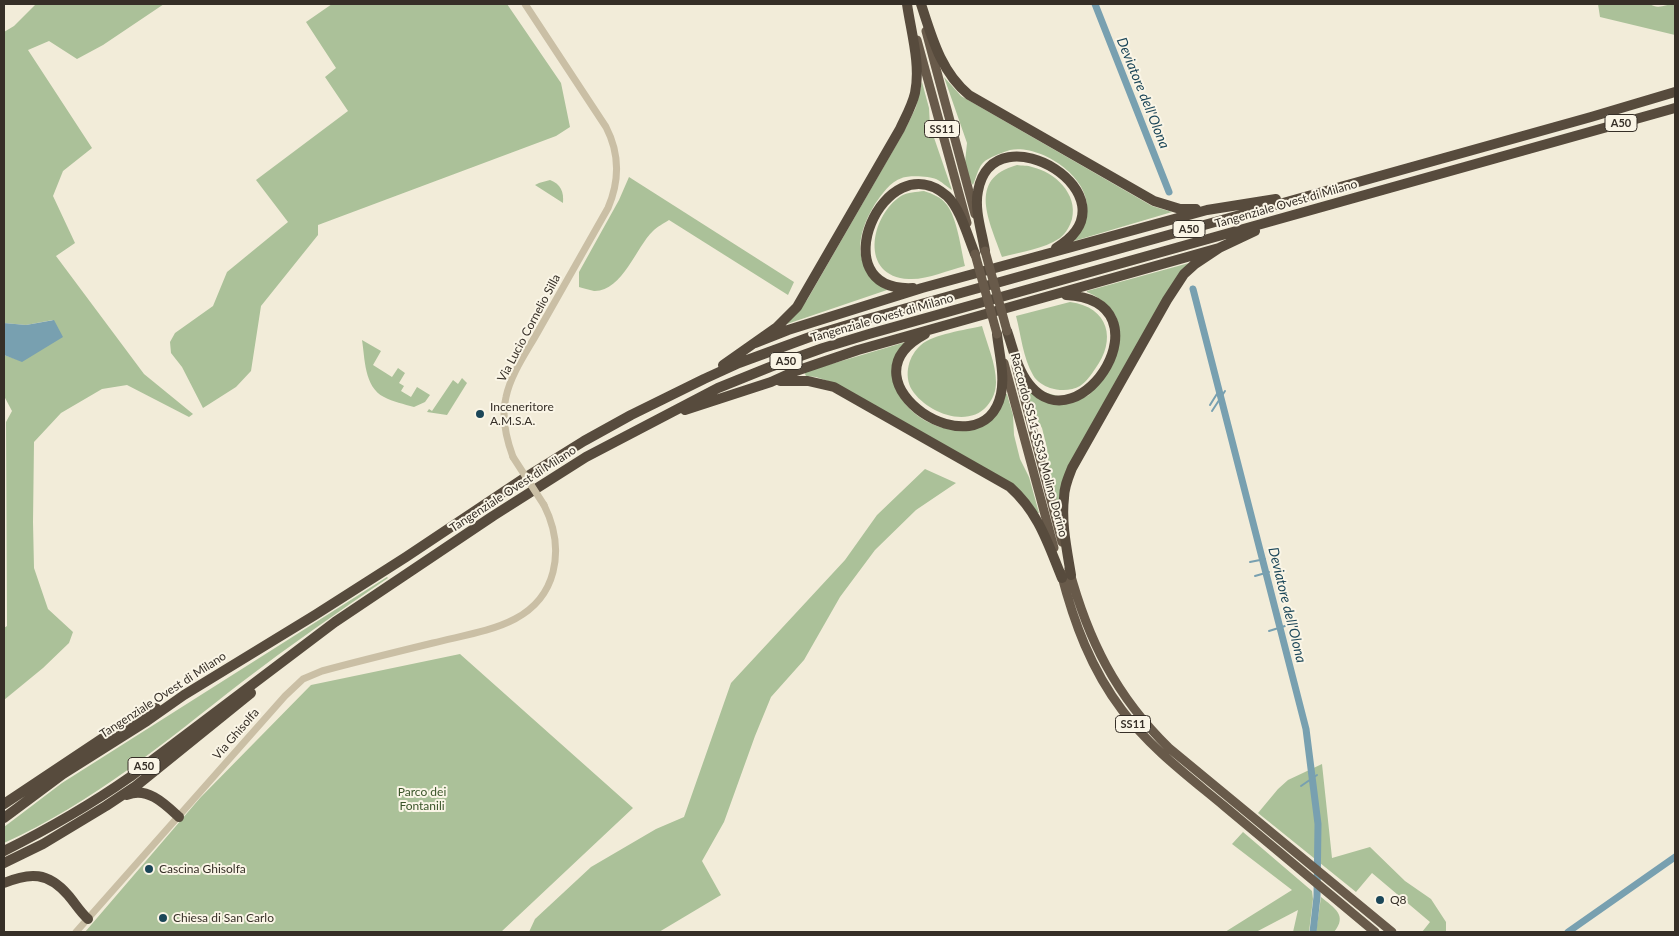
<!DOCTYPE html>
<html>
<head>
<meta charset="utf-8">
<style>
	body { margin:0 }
	#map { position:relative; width:1679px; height:936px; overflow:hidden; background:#f2ecd9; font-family:Lato,sans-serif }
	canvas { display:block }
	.frame { position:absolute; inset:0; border:5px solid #362f27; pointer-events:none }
</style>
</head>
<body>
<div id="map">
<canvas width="1679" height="936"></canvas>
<div class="frame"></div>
</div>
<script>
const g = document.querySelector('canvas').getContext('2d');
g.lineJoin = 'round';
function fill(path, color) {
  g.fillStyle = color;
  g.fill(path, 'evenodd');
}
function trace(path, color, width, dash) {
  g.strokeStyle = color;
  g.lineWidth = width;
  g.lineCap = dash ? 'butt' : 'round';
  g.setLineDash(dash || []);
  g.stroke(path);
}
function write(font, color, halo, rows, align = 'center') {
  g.font = font + ' Lato,sans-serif';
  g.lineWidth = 4;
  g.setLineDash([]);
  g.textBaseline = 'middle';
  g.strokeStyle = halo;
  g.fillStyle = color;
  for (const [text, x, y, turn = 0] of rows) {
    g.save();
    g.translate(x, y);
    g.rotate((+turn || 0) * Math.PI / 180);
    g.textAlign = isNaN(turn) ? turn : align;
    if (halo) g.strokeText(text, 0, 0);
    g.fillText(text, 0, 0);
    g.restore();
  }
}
const green = new Path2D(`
	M 36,4 L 164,4 L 103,45 L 77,59 L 49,41 L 28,50 L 92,148 L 63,171 L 53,196 L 75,243 L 56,256 L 144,374 L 193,414 L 189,417 L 127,385 L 102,389 L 61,413 L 34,442 L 33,522 L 34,568 L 48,609 L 73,632 L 69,643 L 43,668 L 4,700 L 4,628 L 7,626 L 6,422 L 12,411 L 4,396 L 4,355 L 22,361 L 53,320 L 26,325 L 4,323 L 4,32 L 14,26 Z
	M 332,4 L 507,4 L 561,83 L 570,127 L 556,136 L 318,225 L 318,235 L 261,306 L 251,371 L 236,387 L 203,408 L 182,367 L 171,353 L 170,342 L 175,333 L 213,306 L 227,272 L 288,222 L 256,180 L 348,111 L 325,77 L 336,68 L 306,22 Z
	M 1598,4 L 1650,4 C 1658,10 1666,4 1675,4 L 1675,35 L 1600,17 Z
	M 944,77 L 961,96 L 1152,206 L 1172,212 L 1074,241 C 1079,231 1086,221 1087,209 C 1089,176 1040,144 1010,150 C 1006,151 1002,153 999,154 C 994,156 986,159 982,164 C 978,169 976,178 973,185 L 964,172 L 967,143 Z
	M 922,82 L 929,108 L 930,126 L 952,190 C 947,187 941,181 936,179 C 930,176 908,175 902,178 C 890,182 882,194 875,204 C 855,237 852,267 887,290 L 787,324 L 807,300 L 906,128 L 916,107 Z
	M 1017,165 C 1022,166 1028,165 1032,167 C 1055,172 1078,194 1072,219 C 1070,226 1066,233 1060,238 C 1044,249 1020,252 1002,257 C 990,222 966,179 1017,165 Z
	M 629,177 L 794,282 L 788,295 L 669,220 C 664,223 657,227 653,231 C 636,247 622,292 594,291 C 589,290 583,288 579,287 L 579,272 L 619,200 Z
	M 550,180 C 561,184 564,192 563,203 L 535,185 L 539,183 Z
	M 924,191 C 933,194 941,197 947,205 C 957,218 961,249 965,266 C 948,270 927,280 909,279 C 859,277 870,216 901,196 C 907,192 917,192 924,191 Z
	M 1189,263 L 1181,272 L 1059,503 L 1057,503 L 1049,472 L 1047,448 L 1042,428 L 1032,411 L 1026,389 L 1029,388 L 1076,401 L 1089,395 L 1095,388 C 1102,373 1114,354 1118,337 C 1124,316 1104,299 1087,292 L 1087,291 Z
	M 1070,302 C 1109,307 1117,340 1095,369 C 1091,375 1086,382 1080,386 C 1072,391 1059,391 1050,388 C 1044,386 1036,381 1033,375 C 1023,358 1021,335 1016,316 Z
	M 982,326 C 987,344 996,364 996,382 C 996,391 993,399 987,406 C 967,429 926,412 912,390 C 903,375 909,355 921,345 C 933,334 966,330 982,326 Z
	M 362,340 L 381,351 L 373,365 L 392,377 L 398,368 L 405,373 L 399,383 L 404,386 L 401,391 L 411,397 L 417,387 L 430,395 L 425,402 L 414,407 C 404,404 393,402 384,397 C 364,387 365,358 362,340 Z
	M 906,342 C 853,405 983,474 1005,394 L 1007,394 L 1013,415 L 1014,435 L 1020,459 L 1029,477 L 1039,513 L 1038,513 L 1030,502 L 834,383 L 816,377 L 806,376 L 804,372 Z
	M 462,378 L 467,383 L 447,415 L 427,412 L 429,409 L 432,411 L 453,380 L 458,384 Z
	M 925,469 L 956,483 L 916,510 L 875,550 L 840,597 L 804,660 L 771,697 L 755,736 L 724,822 L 702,861 L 721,895 L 659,932 L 529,932 L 535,919 L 591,867 L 656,829 L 684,817 L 731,683 L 845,560 L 877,515 Z
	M 387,577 L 388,578 C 338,612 289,646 242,682 C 166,741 93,803 4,843 L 4,827 L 62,783 Z
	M 460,654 L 633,808 L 501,932 L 85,932 L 200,798 L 311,685 Z
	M 1322,764 L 1332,858 L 1370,847 L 1405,881 L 1431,899 L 1446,922 L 1446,932 L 1422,932 L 1430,922 L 1372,873 L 1356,892 L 1258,813 L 1278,789 L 1288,780 Z
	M 1243,832 L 1312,891 L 1313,899 L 1309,932 L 1293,932 L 1298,910 L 1256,932 L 1225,932 L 1292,890 L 1232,844 Z
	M 1321,897 C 1334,908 1348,915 1334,932 L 1316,932 Z`);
const water = new Path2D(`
	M 54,320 L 63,337 L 22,362 L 4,355 L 4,323 L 26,325 Z`);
const stream = new Path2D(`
	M 1210,405 L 1220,389
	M 1212,411 L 1225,391
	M 1250,562 L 1265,559
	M 1255,576 L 1269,572
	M 1269,631 L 1285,626
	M 1301,786 L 1317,775`);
const canal = new Path2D(`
	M 1095,4 L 1169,192
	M 1193,289 L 1306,729 L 1318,824 L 1317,897 L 1313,932
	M 1568,932 L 1675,857`);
const tertiary = new Path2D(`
	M 513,457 C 506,438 501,417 506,397 C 511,373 528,350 540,328 C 563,288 585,248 608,208 C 620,180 620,154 606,127 L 525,4
	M 76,932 L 285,696 L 303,679 L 322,671 C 359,661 396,652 433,643 C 479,631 539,627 553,572 C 559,548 555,527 544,505`);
const trunk = new Path2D(`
	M 926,31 L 975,214
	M 917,40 L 967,223
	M 1004,363 L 1054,548
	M 1016,366 L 1062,542
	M 1069,569 C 1088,640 1116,696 1169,748 L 1392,932
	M 1061,573 C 1074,623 1091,669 1122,710 C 1150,748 1188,776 1224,806 C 1274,848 1325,890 1375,932`);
const motorway = new Path2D(`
	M 921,4 C 932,38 941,72 969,95 L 1154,201 L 1180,209 L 1196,209
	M 985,251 C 982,232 974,210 978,191 C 993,107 1142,197 1056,248
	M 913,288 C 818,293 885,141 947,196 C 960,208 968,237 975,254
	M 1007,331 C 1013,348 1017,369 1029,384 C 1080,449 1173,301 1066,295
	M 925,334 C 835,382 983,476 1001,394 C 1005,375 999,353 997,334
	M 755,343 L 788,330 L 922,288 L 1207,210 L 1276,199
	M 723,365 L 777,327 L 797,307 L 900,129 C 905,118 912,106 915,93 C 921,65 911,32 907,4
	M 780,381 L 808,381 L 834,387 L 1010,487 C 1039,513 1048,544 1062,578
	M 685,410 L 771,382 L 793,372 L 858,350 L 1219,248
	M 1071,575 C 1067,550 1061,523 1064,498 C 1064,487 1068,478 1072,468 L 1167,300 L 1184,274 L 1195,264 L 1219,248 L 1255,231
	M 127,795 C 147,786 165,804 179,817
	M 4,804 L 109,734 L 156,708
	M 4,818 L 63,774 L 147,721 L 184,695 L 315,615 L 406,557 L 523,479 L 584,441 L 631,415 L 704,379 L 739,363 L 818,334 L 864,320 L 1591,117 L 1675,92
	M 4,851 C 48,829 90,805 130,777 L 335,622 L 493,516 L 586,457 L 718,388 L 770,367 L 823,348 L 869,334 L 1675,108
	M 4,863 L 43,844 L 106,806 L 136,786 L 251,693
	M 4,883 C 30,872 48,872 68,895 C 75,903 80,912 88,919`);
const tertiaryBridge = new Path2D(`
	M 513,457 L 544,505`);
const trunkBridge = new Path2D(`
	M 985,251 L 1007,331
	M 975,254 L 997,334`);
const markers = [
	[480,414,5,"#1b4658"],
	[149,869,5,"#1b4658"],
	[1380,900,5,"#1b4658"],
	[163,918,5,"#1b4658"]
];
const shields = [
	[1621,123,32],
	[942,129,35],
	[1189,229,32],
	[786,361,32],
	[1133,724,35],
	[144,766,32]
];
const shieldNames = [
	["A50",1621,123],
	["SS11",942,129],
	["A50",1189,229],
	["A50",786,361],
	["SS11",1133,724],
	["A50",144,766]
];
const streetNames = [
	["Tangenziale Ovest di Milano",1286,204,-16],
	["Tangenziale Ovest di Milano",882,318,-16],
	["Via Lucio Cornelio Silla",529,328,-62],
	["Raccordo SS11-SS33 Molino Dorino",1039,445,75],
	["Tangenziale Ovest di Milano",513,489,-33],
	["Tangenziale Ovest di Milano",163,695,-33],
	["Via Ghisolfa",236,734,-49]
];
const poiNames = [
	["Inceneritore",490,407],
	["A.M.S.A.",490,421],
	["Cascina Ghisolfa",159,869],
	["Q8",1390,900],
	["Chiesa di San Carlo",173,918]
];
const parkNames = [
	["Parco dei",422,792],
	["Fontanili",422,806]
];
const waterNames = [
	["Deviatore dell'Olona",1143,93,68],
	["Deviatore dell'Olona",1287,605,76]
];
fill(green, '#abc199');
fill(water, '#78a0b0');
trace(stream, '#78a0b0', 2);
trace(canal, '#78a0b0', 7);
trace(tertiary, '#cabfa5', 7);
trace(trunk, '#685a4a', 9);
trace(motorway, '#574b3d', 10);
trace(tertiaryBridge, '#cabfa5', 7);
trace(trunkBridge, '#685a4a', 9);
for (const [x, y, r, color] of markers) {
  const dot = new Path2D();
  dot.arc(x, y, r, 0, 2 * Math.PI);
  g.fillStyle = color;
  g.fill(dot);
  trace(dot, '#faf5e6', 2);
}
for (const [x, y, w] of shields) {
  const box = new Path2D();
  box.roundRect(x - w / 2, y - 8.5, w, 17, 4);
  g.fillStyle = '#faf5e6';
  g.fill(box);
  trace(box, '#362f27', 1);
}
write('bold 11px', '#362f27', null, shieldNames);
write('12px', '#362f27', '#faf5e6', streetNames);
write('12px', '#362f27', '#faf5e6', poiNames, 'left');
write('12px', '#3b552a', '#faf5e6', parkNames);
write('italic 14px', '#1b4658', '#faf5e6', waterNames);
</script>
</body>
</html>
